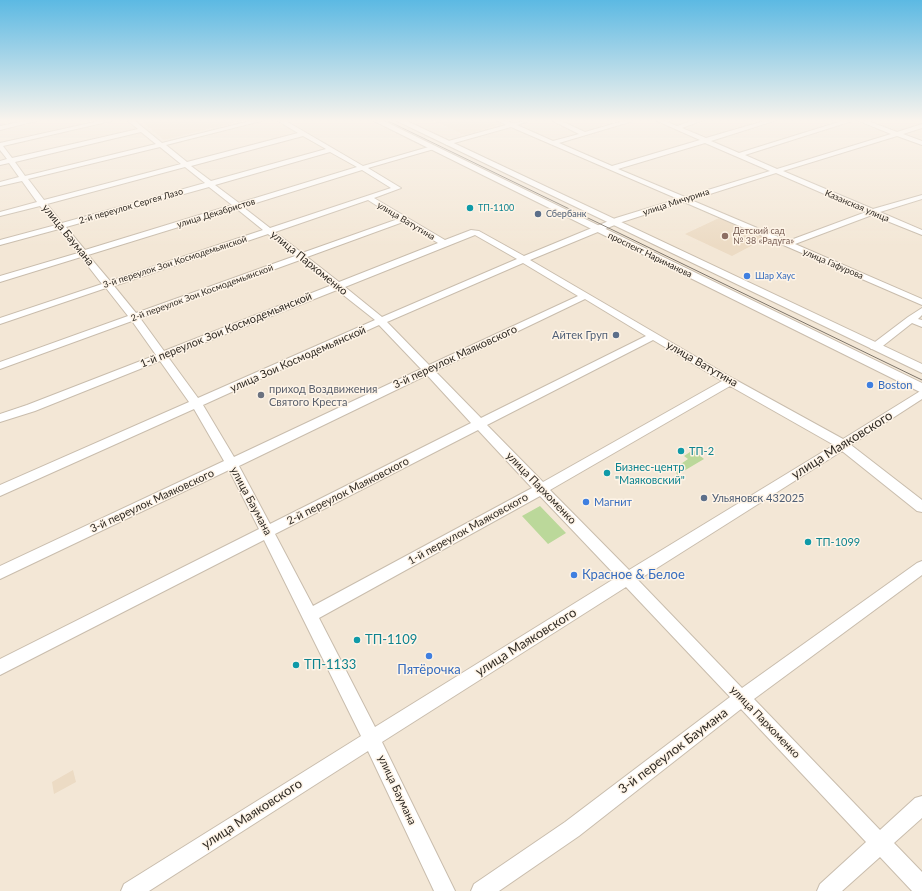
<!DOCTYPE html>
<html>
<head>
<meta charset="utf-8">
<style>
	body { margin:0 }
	canvas { display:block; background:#f3e7d6 }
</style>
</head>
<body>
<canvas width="922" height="891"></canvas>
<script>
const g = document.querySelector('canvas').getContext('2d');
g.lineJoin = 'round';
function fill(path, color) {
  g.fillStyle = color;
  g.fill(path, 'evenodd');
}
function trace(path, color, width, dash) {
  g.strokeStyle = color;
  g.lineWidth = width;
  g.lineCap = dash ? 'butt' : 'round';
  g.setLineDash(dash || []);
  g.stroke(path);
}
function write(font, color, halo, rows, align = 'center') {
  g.font = font + ' Lato,sans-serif';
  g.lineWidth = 3;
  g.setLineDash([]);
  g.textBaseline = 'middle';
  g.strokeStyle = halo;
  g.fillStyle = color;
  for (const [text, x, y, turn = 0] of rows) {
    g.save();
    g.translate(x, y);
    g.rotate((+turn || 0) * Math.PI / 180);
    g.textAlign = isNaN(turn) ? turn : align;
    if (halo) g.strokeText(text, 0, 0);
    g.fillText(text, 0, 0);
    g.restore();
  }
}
const built = new Path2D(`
	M 141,121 L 241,121 L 164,140 Z
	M 434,121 L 496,121 L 503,124 L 464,135 Z
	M 719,218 L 766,238 L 732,256 L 685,234 Z
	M 73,770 L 76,782 L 54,794 L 52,782 Z`);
const green = new Path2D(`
	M 693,450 L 704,459 L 677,475 L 675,468 L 688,459 L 684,456 Z
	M 540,506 L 566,533 L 548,544 L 522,516 Z`);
const minor = new Path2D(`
	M 24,121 L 36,121 L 0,130 L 0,126 Z
	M 99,121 L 111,121 L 3,146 L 12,158 L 138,129 L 128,121 L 135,121 L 162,143 L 250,121 L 261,121 L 166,145 L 187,162 L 298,133 L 278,121 L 286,121 L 363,166 L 432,146 L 435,148 L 434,149 L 368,168 L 401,188 L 374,198 L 445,240 L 471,230 L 479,231 L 524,256 L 616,218 L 678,199 L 511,127 L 447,145 L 444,143 L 445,142 L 506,125 L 499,121 L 507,121 L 512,123 L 529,121 L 517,125 L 553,141 L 579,134 L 553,121 L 561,121 L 585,132 L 623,121 L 633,121 L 559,143 L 612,166 L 700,140 L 657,121 L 665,121 L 677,126 L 691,121 L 701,121 L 682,128 L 706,138 L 764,121 L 774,121 L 711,141 L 739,153 L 842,121 L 852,121 L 745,155 L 777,169 L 891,134 L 859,121 L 868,121 L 897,132 L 922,124 L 922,128 L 903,134 L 922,141 L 922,145 L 897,136 L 783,171 L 873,209 L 922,195 L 922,199 L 880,212 L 922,230 L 922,235 L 872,215 L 795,244 L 922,299 L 922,305 L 684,202 L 622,222 L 530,260 L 734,379 L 843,439 L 922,390 L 922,399 L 851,445 L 922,500 L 922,512 L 917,511 L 842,451 L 638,580 L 742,688 L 917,563 L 922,561 L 922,575 L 754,699 L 880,830 L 915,798 L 922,796 L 922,818 L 894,843 L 922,872 L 922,891 L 912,891 L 880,857 L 842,891 L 817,891 L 820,884 L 866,842 L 741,709 L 579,836 L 499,891 L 471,891 L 474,884 L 565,822 L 730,697 L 626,587 L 382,742 L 455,891 L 434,891 L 368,751 L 149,891 L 121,891 L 124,884 L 361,736 L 264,540 L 0,675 L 0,659 L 259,529 L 229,470 L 0,579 L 0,566 L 224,461 L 194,409 L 0,496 L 0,485 L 189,402 L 160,361 L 35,411 L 0,422 L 0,414 L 27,405 L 156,355 L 132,321 L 0,369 L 0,362 L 128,316 L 106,288 L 0,324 L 0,318 L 102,284 L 81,257 L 0,282 L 0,276 L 78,253 L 59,229 L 0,245 L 0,240 L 56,225 L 40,206 L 0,216 L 0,212 L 37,202 L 22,181 L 0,186 L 0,182 L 19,177 L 9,163 L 0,165 L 0,161 L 7,159 L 0,150 L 0,143 ZM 141,132 L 156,144 L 25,176 L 15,162 ZM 303,136 L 326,149 L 211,181 L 191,166 ZM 705,143 L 770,171 L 685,197 L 618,169 ZM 160,147 L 181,164 L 44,200 L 28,179 ZM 330,152 L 357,167 L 239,203 L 215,185 ZM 185,167 L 205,183 L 62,223 L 47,204 ZM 362,170 L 391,188 L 270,228 L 243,207 ZM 776,173 L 866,212 L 788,241 L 691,200 ZM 209,187 L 232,205 L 85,250 L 66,227 ZM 368,200 L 398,219 L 302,253 L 275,232 ZM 237,209 L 263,230 L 110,281 L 88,255 ZM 403,222 L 438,243 L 339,282 L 307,257 ZM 268,234 L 295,256 L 136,313 L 114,286 ZM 475,235 L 517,259 L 382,317 L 345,287 ZM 300,260 L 332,285 L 164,351 L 140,318 ZM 523,263 L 578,296 L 429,365 L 387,322 ZM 337,290 L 375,320 L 198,398 L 168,357 ZM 585,299 L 646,336 L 481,418 L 435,371 ZM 379,325 L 421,369 L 234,457 L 203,405 ZM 653,340 L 722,381 L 543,482 L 487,425 ZM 427,375 L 471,423 L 270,524 L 239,466 ZM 730,386 L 834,445 L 629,570 L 550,490 ZM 478,430 L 532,488 L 313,606 L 275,534 ZM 540,496 L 617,577 L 375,727 L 319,618 Z
	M 922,308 L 922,315 L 918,319 L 922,320 L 922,327 L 912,323 L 879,349 L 871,349 L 870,347 L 871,345 L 908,317 Z`);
const major = new Path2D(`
	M 374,121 L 384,121 L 922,383 L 922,393 Z
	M 397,121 L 407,121 L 922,364 L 922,373 Z`);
const tram = new Path2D(`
	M 388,121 L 922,380`);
const markers = [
	[470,208,4,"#0f9aa8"],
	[538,214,4,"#5c6f8a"],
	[725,236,4,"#8d6e63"],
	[747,276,4,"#3f7fe0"],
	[616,335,4,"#5c6f8a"],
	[870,385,4,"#3f7fe0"],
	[261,395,4,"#6b7280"],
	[681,451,4,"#0f9aa8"],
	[607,473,4,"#0f9aa8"],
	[704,498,4,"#5c6f8a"],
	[586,502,4,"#3f7fe0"],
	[808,542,4,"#0f9aa8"],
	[574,575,4,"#3f7fe0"],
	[357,640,4,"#0f9aa8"],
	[429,656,4,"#3f7fe0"],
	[296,665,4,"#0f9aa8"]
];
const farStreetnames = [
	["улица Мичурина",676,202,-18],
	["2-й переулок Сергея Лазо",131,206,-16],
	["Казанская улица",857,206,23],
	["улица Декабристов",216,213,-17],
	["улица Ватутина",406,221,31],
	["проспект Нариманова",650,255,26],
	["3-й переулок Зои Космодемьянской",175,262,-18],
	["улица Гафурова",833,264,23],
	["2-й переулок Зои Космодемьянской",202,293,-20]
];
const farCulturenames = [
	["ТП-1100",478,208]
];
const farServicenames = [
	["Сбербанк",546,214]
];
const farEducationnames = [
	["Детский сад",733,231],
	["№ 38 «Радуга»",733,241]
];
const farShopnames = [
	["Шар Хаус",755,276]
];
const streetNames = [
	["улица Баумана",68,235,51],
	["улица Пархоменко",309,263,39],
	["1-й переулок Зои Космодемьянской",226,330,-22],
	["3-й переулок Маяковского",455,357,-25],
	["улица Зои Космодемьянской",298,359,-24],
	["улица Ватутина",702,364,30],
	["улица Пархоменко",541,488,46],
	["2-й переулок Маяковского",348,491,-27],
	["3-й переулок Маяковского",152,501,-25],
	["улица Баумана",251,501,62],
	["1-й переулок Маяковского",468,529,-29],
	["улица Пархоменко",765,722,46],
	["улица Баумана",397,790,65]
];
const serviceNames = [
	["Айтек Груп",608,335],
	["Ульяновск 432025",712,498,"left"]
];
const shopNames = [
	["Boston",878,385],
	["Магнит",594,502]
];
const worshipNames = [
	["приход Воздвижения",269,389],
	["Святого Креста",269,402]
];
const cultureNames = [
	["ТП-2",689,451],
	["Бизнес-центр",615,467],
	["\"Маяковский\"",615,480],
	["ТП-1099",816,542]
];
const nearStreetnames = [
	["улица Маяковского",842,445,-32],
	["улица Маяковского",526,642,-32],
	["3-й переулок Баумана",673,751,-37],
	["улица Маяковского",252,814,-33]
];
const nearShopnames = [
	["Красное & Белое",582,575],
	["Пятёрочка",429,670,"center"]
];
const nearCulturenames = [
	["ТП-1109",365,640],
	["ТП-1133",304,665]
];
fill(built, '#ecdbc4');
fill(green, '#bbd89a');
trace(minor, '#c9bdad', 2);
trace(major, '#c9bdad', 2);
fill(minor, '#fff');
fill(major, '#fff');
trace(tram, '#7d756b', 1);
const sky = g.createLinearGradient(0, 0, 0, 246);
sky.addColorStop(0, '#5cb9e3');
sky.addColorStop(0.49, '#faf4ed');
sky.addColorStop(1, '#faf4ed00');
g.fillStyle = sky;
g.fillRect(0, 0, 922, 246);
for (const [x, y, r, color] of markers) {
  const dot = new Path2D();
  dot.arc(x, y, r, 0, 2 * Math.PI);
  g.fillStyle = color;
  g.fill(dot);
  trace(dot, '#fef4e7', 1.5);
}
write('9px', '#302b25', '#fef4e7', farStreetnames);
write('9px', '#0d838f', '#fef4e7', farCulturenames, 'left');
write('9px', '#4e5e75', '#fef4e7', farServicenames, 'left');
write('9px', '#785e54', '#fef4e7', farEducationnames, 'left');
write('9px', '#366cbe', '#fef4e7', farShopnames, 'left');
write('11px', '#302b25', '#fef4e7', streetNames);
write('11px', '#4e5e75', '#fef4e7', serviceNames, 'right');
write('11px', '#366cbe', '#fef4e7', shopNames, 'left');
write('11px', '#5b616d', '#fef4e7', worshipNames, 'left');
write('11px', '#0d838f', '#fef4e7', cultureNames, 'left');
write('13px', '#302b25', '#fef4e7', nearStreetnames);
write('13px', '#366cbe', '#fef4e7', nearShopnames, 'left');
write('13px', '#0d838f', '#fef4e7', nearCulturenames, 'left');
</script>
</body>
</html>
